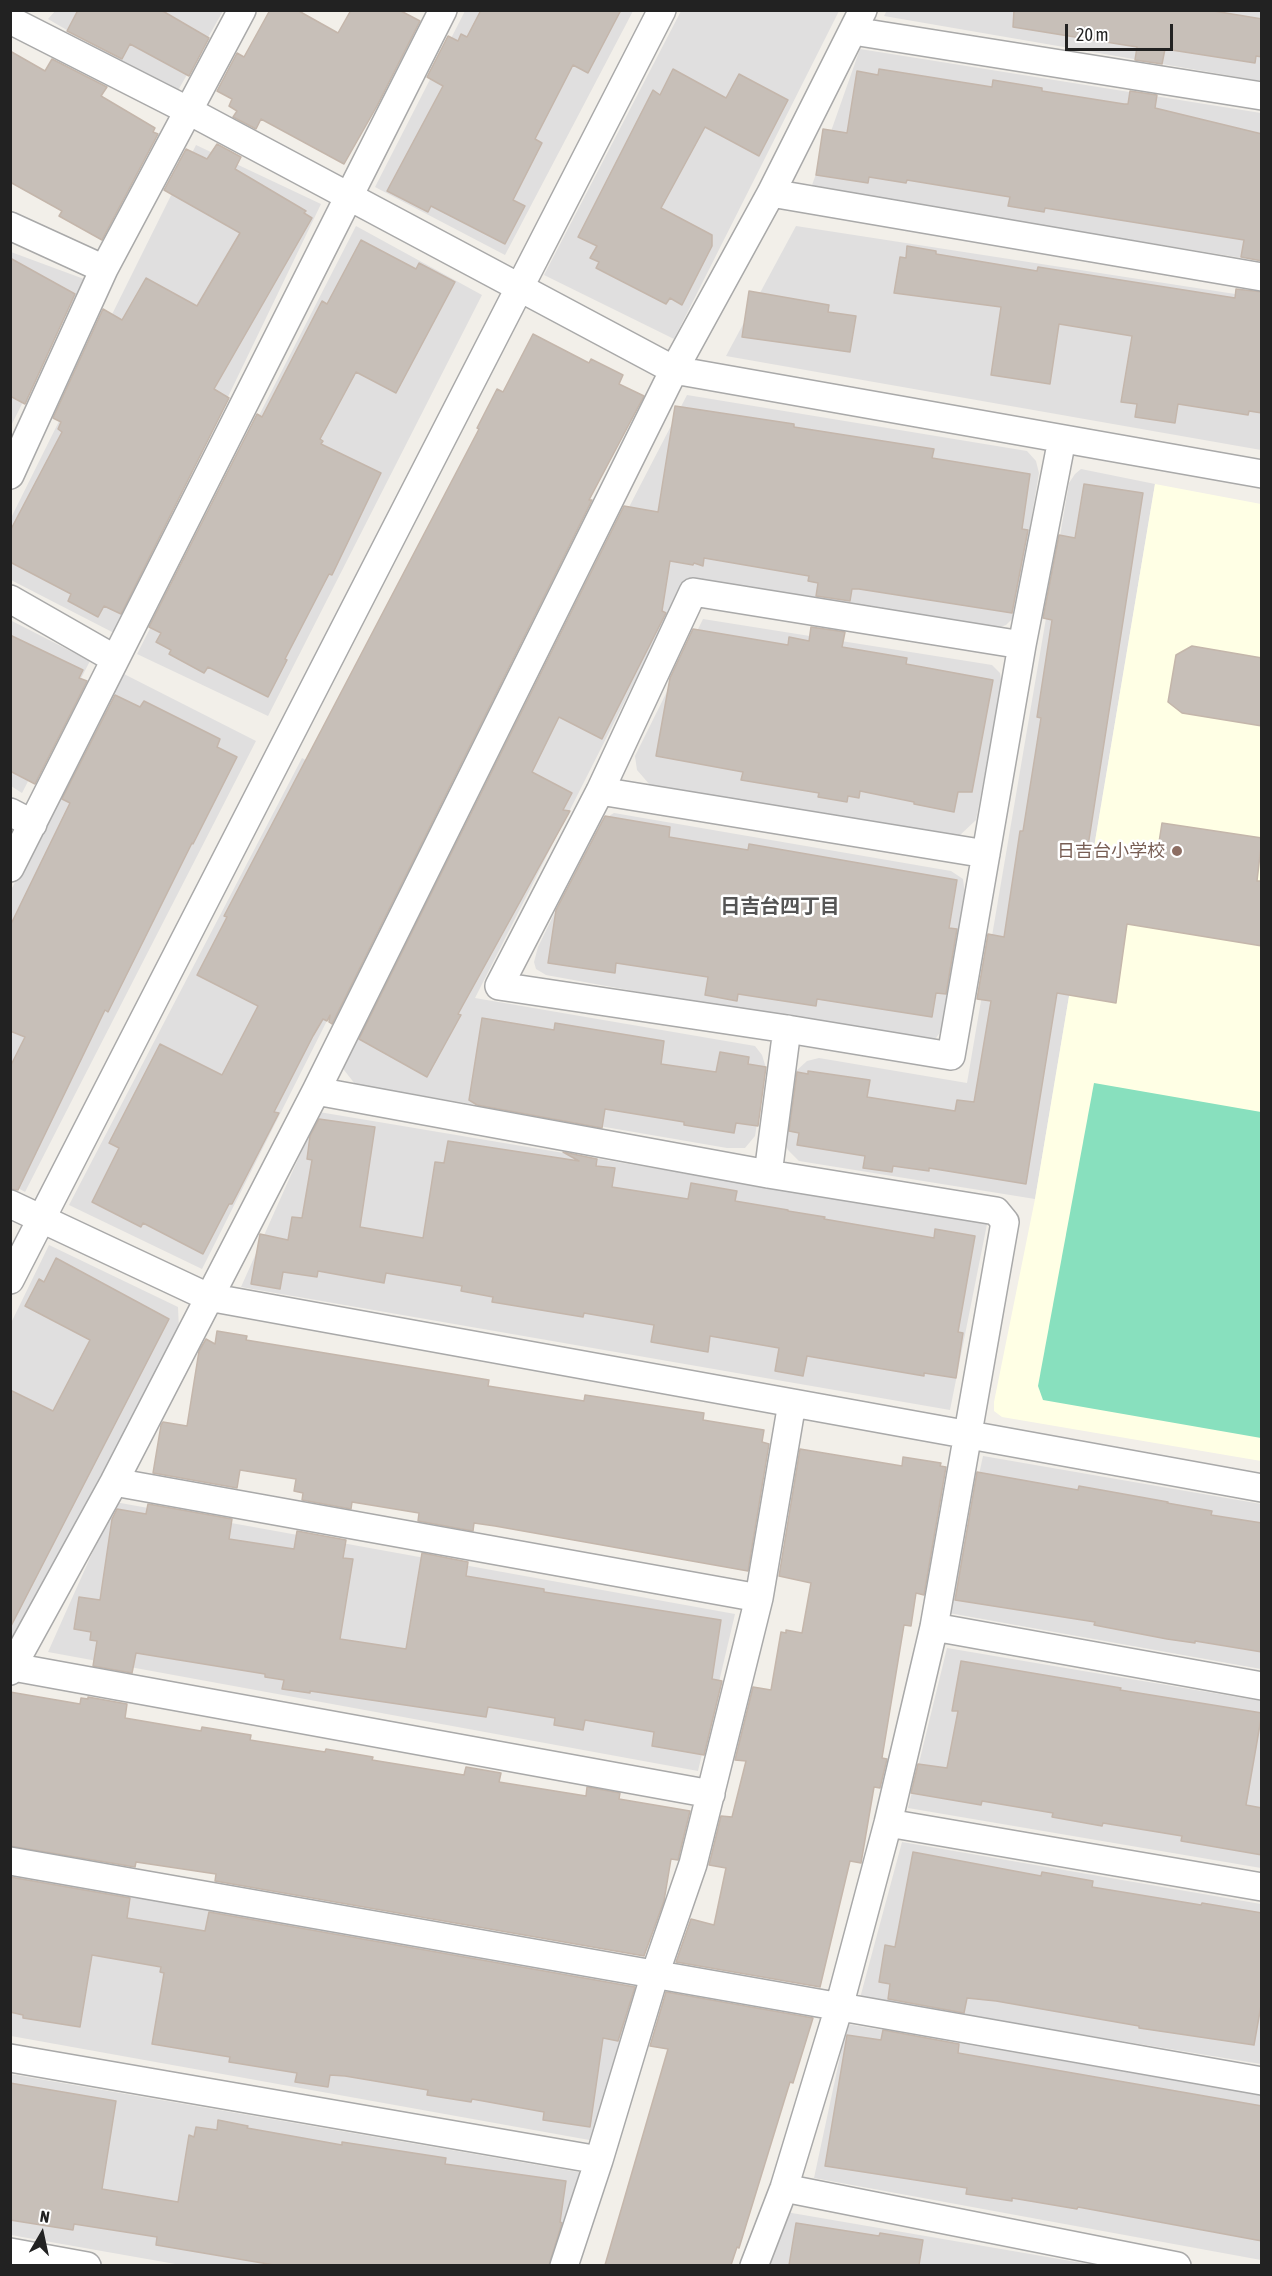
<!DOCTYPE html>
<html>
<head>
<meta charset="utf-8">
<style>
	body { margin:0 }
	#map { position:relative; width:1272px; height:2276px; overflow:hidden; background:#f2efe9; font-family:"Asap Condensed",sans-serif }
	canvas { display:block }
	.frame { position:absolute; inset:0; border:12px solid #222; pointer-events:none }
	.north { position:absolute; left:12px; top:2204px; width:60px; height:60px; -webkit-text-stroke:4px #fff; paint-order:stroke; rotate:9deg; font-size:16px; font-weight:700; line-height:24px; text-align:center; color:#222 }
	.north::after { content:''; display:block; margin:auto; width:21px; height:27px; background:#222; clip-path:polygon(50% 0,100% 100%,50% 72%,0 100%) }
	.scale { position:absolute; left:1065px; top:24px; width:108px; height:27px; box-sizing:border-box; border:3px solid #222; border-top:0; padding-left:8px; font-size:18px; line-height:21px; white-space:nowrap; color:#222; -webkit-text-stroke:4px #fff; paint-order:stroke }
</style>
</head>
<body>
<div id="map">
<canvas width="1272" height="2276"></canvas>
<div class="frame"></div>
<div class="north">N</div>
<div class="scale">20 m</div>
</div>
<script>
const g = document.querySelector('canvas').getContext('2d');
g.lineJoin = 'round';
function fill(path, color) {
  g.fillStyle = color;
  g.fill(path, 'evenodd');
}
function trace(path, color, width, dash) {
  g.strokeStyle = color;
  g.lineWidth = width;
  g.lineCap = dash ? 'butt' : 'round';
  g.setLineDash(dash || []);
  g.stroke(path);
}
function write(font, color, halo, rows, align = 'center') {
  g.font = font + ' "Asap Condensed","Noto Sans JP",sans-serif';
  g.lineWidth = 5;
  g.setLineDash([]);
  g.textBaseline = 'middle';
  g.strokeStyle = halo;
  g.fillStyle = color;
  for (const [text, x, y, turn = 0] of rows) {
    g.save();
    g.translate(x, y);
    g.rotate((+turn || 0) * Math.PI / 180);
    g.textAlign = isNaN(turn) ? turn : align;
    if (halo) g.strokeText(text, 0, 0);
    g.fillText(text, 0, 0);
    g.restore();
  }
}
const residential = new Path2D(`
	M 56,10 L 223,11 L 176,94 L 48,19 Z
	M 887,10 L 1261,11 L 1261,81 L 884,16 Z
	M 465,11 L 633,11 L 505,255 L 375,187 Z
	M 681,11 L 839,11 L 674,339 L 544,275 Z
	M 860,49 L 1261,113 L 1261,261 L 811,188 Z
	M 196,145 L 321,204 L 114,633 L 11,580 L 10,520 Z
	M 356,226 L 482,295 L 268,716 L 137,654 Z
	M 796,226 L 1261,298 L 1261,450 L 726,356 Z
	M 11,252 L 84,279 L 11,426 Z
	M 687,395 L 1027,451 L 1036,461 L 1039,473 L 1015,616 L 1006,625 L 992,630 L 687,578 L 475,998 L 755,1046 L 762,1055 L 766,1068 L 755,1136 L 745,1148 L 727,1148 L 355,1084 L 344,1070 L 344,1058 Z
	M 1081,469 L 1155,484 L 1035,1199 L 799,1161 L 788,1150 L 784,1141 L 796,1071 L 807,1061 L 819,1058 L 967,1083 L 1069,483 L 1075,474 Z
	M 703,619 L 992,665 L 1000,673 L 1002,685 L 976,820 L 959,836 L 650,785 L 637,770 L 635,756 Z
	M 10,620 L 90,661 L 22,793 L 11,786 Z
	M 122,673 L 256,741 L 25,1192 L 11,1184 L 10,892 Z
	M 302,758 L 426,824 L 202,1269 L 69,1205 Z
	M 614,813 L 951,871 L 963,879 L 965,896 L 943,1028 L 936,1038 L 924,1044 L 546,975 L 536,969 L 534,962 L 538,947 L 599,822 Z
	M 319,1112 L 987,1224 L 950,1410 L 241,1287 Z
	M 49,1245 L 178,1307 L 179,1330 L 11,1648 L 11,1323 Z
	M 983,1456 L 1261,1504 L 1261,1669 L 949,1613 Z
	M 115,1502 L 735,1614 L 698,1771 L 48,1652 Z
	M 947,1648 L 1261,1701 L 1261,1868 L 908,1808 Z
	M 902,1842 L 1261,1904 L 1261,2064 L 860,1998 Z
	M 10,1874 L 639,1987 L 595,2141 L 11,2036 Z
	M 847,2024 L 1261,2095 L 1261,2260 L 814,2178 Z
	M 10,2074 L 584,2173 L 550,2265 L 181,2265 L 11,2235 Z
	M 786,2212 L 1094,2265 L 769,2266 Z`);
const education = new Path2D(`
	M 1155,484 L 1261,504 L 1261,1461 L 1002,1417 L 994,1411 L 994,1402 L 1035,1199 Z`);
const pitch = new Path2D(`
	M 1094,1083 L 1261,1112 L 1261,1438 L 1043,1400 L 1038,1386 Z`);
const building = new Path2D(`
	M 78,10 L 161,10 L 209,38 L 189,76 L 130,44 L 122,59 L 67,31 Z
	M 270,10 L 297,10 L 338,33 L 351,10 L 399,10 L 420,21 L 377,106 L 344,164 L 261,119 L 256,129 L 233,117 L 237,111 L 229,106 L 232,99 L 217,91 L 237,53 L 244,57 Z
	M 481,10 L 621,10 L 588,73 L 573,65 L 535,139 L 542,143 L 513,200 L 525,206 L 505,244 L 431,206 L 428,212 L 387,191 L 443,86 L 427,77 L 448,36 L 458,41 L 461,34 L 467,37 Z
	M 1014,10 L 1208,10 L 1262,19 L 1262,57 L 1256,56 L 1255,63 L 1165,49 L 1162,64 L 1135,60 L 1137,47 L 1013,27 Z
	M 10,51 L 45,71 L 52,59 L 107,87 L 101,96 L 155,128 L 153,132 L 158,134 L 102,240 L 59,216 L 62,211 L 10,182 Z
	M 673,69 L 726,98 L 739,74 L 788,100 L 759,156 L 705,127 L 661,208 L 712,235 L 712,246 L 682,305 L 670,298 L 666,304 L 596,268 L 599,262 L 590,258 L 597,246 L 578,237 L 653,90 L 660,95 Z
	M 879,69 L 992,87 L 993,80 L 1042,88 L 1042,91 L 1124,104 L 1128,104 L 1130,91 L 1157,95 L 1155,108 L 1262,134 L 1262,261 L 1241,257 L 1244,240 L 1045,208 L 1044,212 L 1008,206 L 1010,197 L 907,180 L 906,183 L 869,177 L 868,183 L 816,175 L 823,129 L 847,133 L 857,71 L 878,75 Z
	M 217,144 L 241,157 L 235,169 L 306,211 L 304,213 L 312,218 L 214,389 L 229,398 L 121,614 L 104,606 L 98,617 L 68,601 L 71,594 L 10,562 L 10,531 L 62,432 L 58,429 L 61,422 L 53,418 L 103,309 L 122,320 L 146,278 L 197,306 L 240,233 L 164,190 L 186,149 L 207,159 Z
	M 361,240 L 416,269 L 419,263 L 455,282 L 396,393 L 356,372 L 320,439 L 323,441 L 321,444 L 381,473 L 332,575 L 329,574 L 285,659 L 287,660 L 268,697 L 208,667 L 204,673 L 169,654 L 171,650 L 156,642 L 161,633 L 149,627 L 257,414 L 262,417 L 322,301 L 327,304 Z
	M 907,246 L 936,251 L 936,254 L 1037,271 L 1038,267 L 1235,298 L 1236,289 L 1262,292 L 1262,413 L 1249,411 L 1248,415 L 1178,404 L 1175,423 L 1135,417 L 1137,404 L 1121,402 L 1132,336 L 1059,324 L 1050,384 L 991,375 L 1001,307 L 894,293 L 900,257 L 906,258 Z
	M 10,258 L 75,294 L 25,404 L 10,396 Z
	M 749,291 L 829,305 L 828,312 L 856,316 L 850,352 L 742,337 Z
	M 533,334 L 589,363 L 591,359 L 623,375 L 619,384 L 644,396 L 589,500 L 592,500 L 332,1024 L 329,1022 L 330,1015 L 327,1021 L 323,1019 L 313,1036 L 274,1112 L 279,1113 L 232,1204 L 229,1204 L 203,1254 L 143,1223 L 141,1227 L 92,1202 L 119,1148 L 109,1143 L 160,1044 L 222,1075 L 258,1006 L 197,975 L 227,917 L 224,916 L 479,429 L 477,428 L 497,389 L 503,392 Z
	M 675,406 L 794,424 L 794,427 L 934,449 L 932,458 L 1030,474 L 1022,529 L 1028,530 L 1012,613 L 859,589 L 852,589 L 850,601 L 816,596 L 818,583 L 808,581 L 809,576 L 704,558 L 703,566 L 694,563 L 693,565 L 670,561 L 662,611 L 666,613 L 602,739 L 559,717 L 532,772 L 572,793 L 563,810 L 570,811 L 458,1014 L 461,1015 L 427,1077 L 359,1039 L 624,506 L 658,512 Z
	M 1084,484 L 1143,493 L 1088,846 L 1157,855 L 1162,823 L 1262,838 L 1257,881 L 1262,881 L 1262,946 L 1127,924 L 1116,1003 L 1057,993 L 1026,1184 L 929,1168 L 929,1171 L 893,1166 L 892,1172 L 863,1168 L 865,1156 L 797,1145 L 799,1133 L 789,1131 L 797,1072 L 808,1074 L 808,1071 L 870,1080 L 867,1097 L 955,1111 L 957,1100 L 974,1102 L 991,1001 L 977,999 L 988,934 L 1004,937 L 1020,831 L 1023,831 L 1041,718 L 1037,717 L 1052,620 L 1043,618 L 1059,535 L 1075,538 Z
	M 811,627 L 845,632 L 842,647 L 907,658 L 906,664 L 993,680 L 972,792 L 958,792 L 954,812 L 914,804 L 914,802 L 860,791 L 859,798 L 848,796 L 847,802 L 818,797 L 819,793 L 741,780 L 743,772 L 656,756 L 670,678 L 693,629 L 788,645 L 789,637 L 809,641 Z
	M 10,635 L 83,670 L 79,678 L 87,681 L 35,784 L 10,771 Z
	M 1192,646 L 1262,658 L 1262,726 L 1182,713 L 1168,702 L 1176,655 Z
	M 115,695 L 140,707 L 144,701 L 220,739 L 217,747 L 237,757 L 193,844 L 192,843 L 108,1012 L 105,1010 L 18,1190 L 10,1189 L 10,1067 L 25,1037 L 10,1031 L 10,926 L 70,803 L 62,799 Z
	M 605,816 L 670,827 L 669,837 L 748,850 L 749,844 L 957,880 L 949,928 L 957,929 L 946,994 L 936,993 L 932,1017 L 817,999 L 816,1006 L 738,994 L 737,1001 L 705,995 L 708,977 L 616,963 L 615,973 L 548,963 L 556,910 Z
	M 482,1018 L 554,1030 L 555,1023 L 664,1041 L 661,1064 L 716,1072 L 720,1052 L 749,1057 L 748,1064 L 766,1067 L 758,1126 L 736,1123 L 734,1133 L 684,1125 L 684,1122 L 605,1109 L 602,1128 L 477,1105 L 469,1100 Z
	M 319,1119 L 375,1127 L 360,1227 L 423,1238 L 435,1162 L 444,1163 L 448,1141 L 579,1161 L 563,1152 L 597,1159 L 596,1166 L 615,1168 L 612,1187 L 688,1199 L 691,1183 L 737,1191 L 735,1201 L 788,1210 L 788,1211 L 825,1217 L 824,1219 L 934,1238 L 935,1229 L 975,1236 L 958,1332 L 963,1333 L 956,1378 L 924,1373 L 924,1376 L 807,1356 L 803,1376 L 775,1371 L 779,1348 L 710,1336 L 708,1352 L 651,1342 L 654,1325 L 584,1313 L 583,1317 L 492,1302 L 493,1297 L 461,1291 L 462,1286 L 386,1273 L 384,1283 L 318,1271 L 317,1277 L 283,1272 L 280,1289 L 251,1284 L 260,1234 L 288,1240 L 292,1217 L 302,1218 L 312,1160 L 307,1159 L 310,1136 Z
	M 56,1258 L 169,1319 L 10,1628 L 10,1390 L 53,1411 L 90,1340 L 25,1306 L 39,1279 L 44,1282 Z
	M 217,1331 L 247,1336 L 246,1340 L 489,1380 L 488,1386 L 584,1401 L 585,1395 L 704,1413 L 703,1420 L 764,1430 L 762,1442 L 769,1444 L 748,1571 L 495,1526 L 474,1523 L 473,1531 L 418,1521 L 419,1513 L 352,1502 L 351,1509 L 302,1500 L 303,1493 L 294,1491 L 296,1479 L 240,1470 L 237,1488 L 153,1473 L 161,1425 L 163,1422 L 187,1426 L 199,1351 L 206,1339 L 215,1344 Z
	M 800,1449 L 902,1466 L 903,1457 L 941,1463 L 940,1466 L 946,1467 L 924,1595 L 916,1593 L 911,1626 L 904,1625 L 882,1758 L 887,1759 L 880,1788 L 874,1787 L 861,1863 L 850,1861 L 820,1987 L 676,1962 L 691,1919 L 714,1925 L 726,1868 L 709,1865 L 721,1816 L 732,1817 L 746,1761 L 735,1760 L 753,1687 L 771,1690 L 781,1632 L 786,1633 L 786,1630 L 802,1633 L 811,1583 L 779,1576 Z
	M 977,1472 L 1078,1490 L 1079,1486 L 1168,1502 L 1167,1503 L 1212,1511 L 1211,1515 L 1262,1523 L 1262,1652 L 1195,1641 L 1195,1643 L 1167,1639 L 1094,1625 L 1095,1622 L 955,1600 Z
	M 148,1504 L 232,1519 L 229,1539 L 294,1549 L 297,1531 L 346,1540 L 343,1558 L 353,1559 L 340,1639 L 406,1649 L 422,1553 L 468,1562 L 466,1576 L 544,1589 L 544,1592 L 721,1620 L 712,1679 L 722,1681 L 704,1755 L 652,1746 L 654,1732 L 585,1720 L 583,1730 L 554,1725 L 555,1718 L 488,1707 L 486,1717 L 310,1691 L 310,1693 L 282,1689 L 284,1680 L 265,1677 L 265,1674 L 136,1653 L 132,1673 L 93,1666 L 97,1641 L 90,1640 L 91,1632 L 74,1629 L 79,1597 L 100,1600 L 112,1519 L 117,1509 L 146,1514 Z
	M 961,1661 L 1121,1688 L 1120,1690 L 1262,1713 L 1246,1805 L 1262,1808 L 1262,1855 L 1181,1841 L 1182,1836 L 1103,1823 L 1102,1826 L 1052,1817 L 1053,1813 L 982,1801 L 981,1805 L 911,1793 L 918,1764 L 947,1768 L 958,1711 L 952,1711 Z
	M 10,1692 L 80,1704 L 81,1698 L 88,1699 L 88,1697 L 127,1704 L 125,1718 L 201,1731 L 202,1727 L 251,1735 L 250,1740 L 325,1752 L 326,1749 L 373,1757 L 372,1760 L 464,1775 L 466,1767 L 501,1773 L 499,1782 L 586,1796 L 587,1787 L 620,1793 L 619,1799 L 690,1811 L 678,1860 L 671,1859 L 664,1901 L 644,1956 L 215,1881 L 216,1874 L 136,1862 L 135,1867 L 10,1846 Z
	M 913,1852 L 1041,1876 L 1042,1872 L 1093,1881 L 1092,1887 L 1201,1905 L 1202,1903 L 1262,1913 L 1262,2000 L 1254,2045 L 1139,2028 L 1139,2026 L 996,2001 L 967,1998 L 964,2013 L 888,1999 L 890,1984 L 879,1982 L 885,1945 L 895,1947 Z
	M 10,1877 L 130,1898 L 127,1918 L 205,1931 L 209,1912 L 635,1987 L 618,2041 L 603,2038 L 590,2127 L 543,2120 L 544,2112 L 472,2099 L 471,2102 L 427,2095 L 428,2090 L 345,2076 L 330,2075 L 328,2087 L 295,2082 L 297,2073 L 229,2062 L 230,2057 L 152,2044 L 164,1973 L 160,1972 L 161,1967 L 92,1955 L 80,2027 L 23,2018 L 23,2015 L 10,2012 Z
	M 666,1992 L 813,2018 L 793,2083 L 790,2082 L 739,2248 L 737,2247 L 731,2265 L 605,2265 L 668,2049 L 650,2046 Z
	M 883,2030 L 959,2044 L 958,2053 L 1262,2106 L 1262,2241 L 1078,2207 L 1077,2209 L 1012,2198 L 1012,2201 L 966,2194 L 967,2188 L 825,2166 L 847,2035 L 881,2040 Z
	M 10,2083 L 116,2101 L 102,2189 L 178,2202 L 189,2135 L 194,2137 L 196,2127 L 217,2130 L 218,2120 L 248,2126 L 247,2128 L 342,2145 L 342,2142 L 446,2158 L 445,2164 L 566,2181 L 560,2222 L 562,2223 L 549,2265 L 274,2265 L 156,2245 L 157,2237 L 74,2224 L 73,2230 L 10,2220 Z
	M 796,2223 L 879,2236 L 880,2233 L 923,2240 L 919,2265 L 789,2265 Z`);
const minor = new Path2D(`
	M 14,22 L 189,111 L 674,370 L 1262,474
	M 853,31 L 1262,96
	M 771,193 L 1262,277
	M 10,226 L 104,269
	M 10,475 L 104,269 L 242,10
	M 10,599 L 115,659
	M 1022,645 L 693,592 L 600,791 L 499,986 L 787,1029 L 951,1056 L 1022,645 L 1062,439
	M 600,791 L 986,854
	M 10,812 L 33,824
	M 10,868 L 443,10
	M 316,1091 L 768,1174 L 996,1211 L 1005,1222 L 934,1627 L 888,1823 L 839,2007 L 784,2188 L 754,2266
	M 768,1174 L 787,1029
	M 10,1204 L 208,1297 L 1262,1488
	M 10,1280 L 662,10
	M 114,1482 L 759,1598
	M 934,1627 L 1262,1686
	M 13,1667 L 711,1794
	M 10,1671 L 114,1482 L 316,1091 L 674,370 L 771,193 L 863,10
	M 888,1823 L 1262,1887
	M 10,1861 L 1262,2081
	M 10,2058 L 599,2160
	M 784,2188 L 1177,2266
	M 10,2252 L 87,2266
	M 564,2266 L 599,2160 L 655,1974 L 693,1864 L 759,1598 L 792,1403`);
const markers = [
	[1177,851,6,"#8d6e63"]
];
const educationNames = [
	["日吉台小学校",1165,851]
];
const neighbourhoodNames = [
	["日吉台四丁目",780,907]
];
fill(residential, '#e0dfdf');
fill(education, '#ffffe5');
fill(pitch, '#88e0be');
fill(building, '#c7bfb8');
trace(building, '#c4b6ab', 1.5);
trace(minor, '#a9a9a9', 30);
trace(minor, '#fff', 27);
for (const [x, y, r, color] of markers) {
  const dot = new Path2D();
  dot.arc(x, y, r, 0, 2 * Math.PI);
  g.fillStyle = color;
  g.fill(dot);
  trace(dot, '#fff', 2);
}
write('18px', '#785e54', '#fff', educationNames, 'right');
write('bold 20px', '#555', '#fff', neighbourhoodNames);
</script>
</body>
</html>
